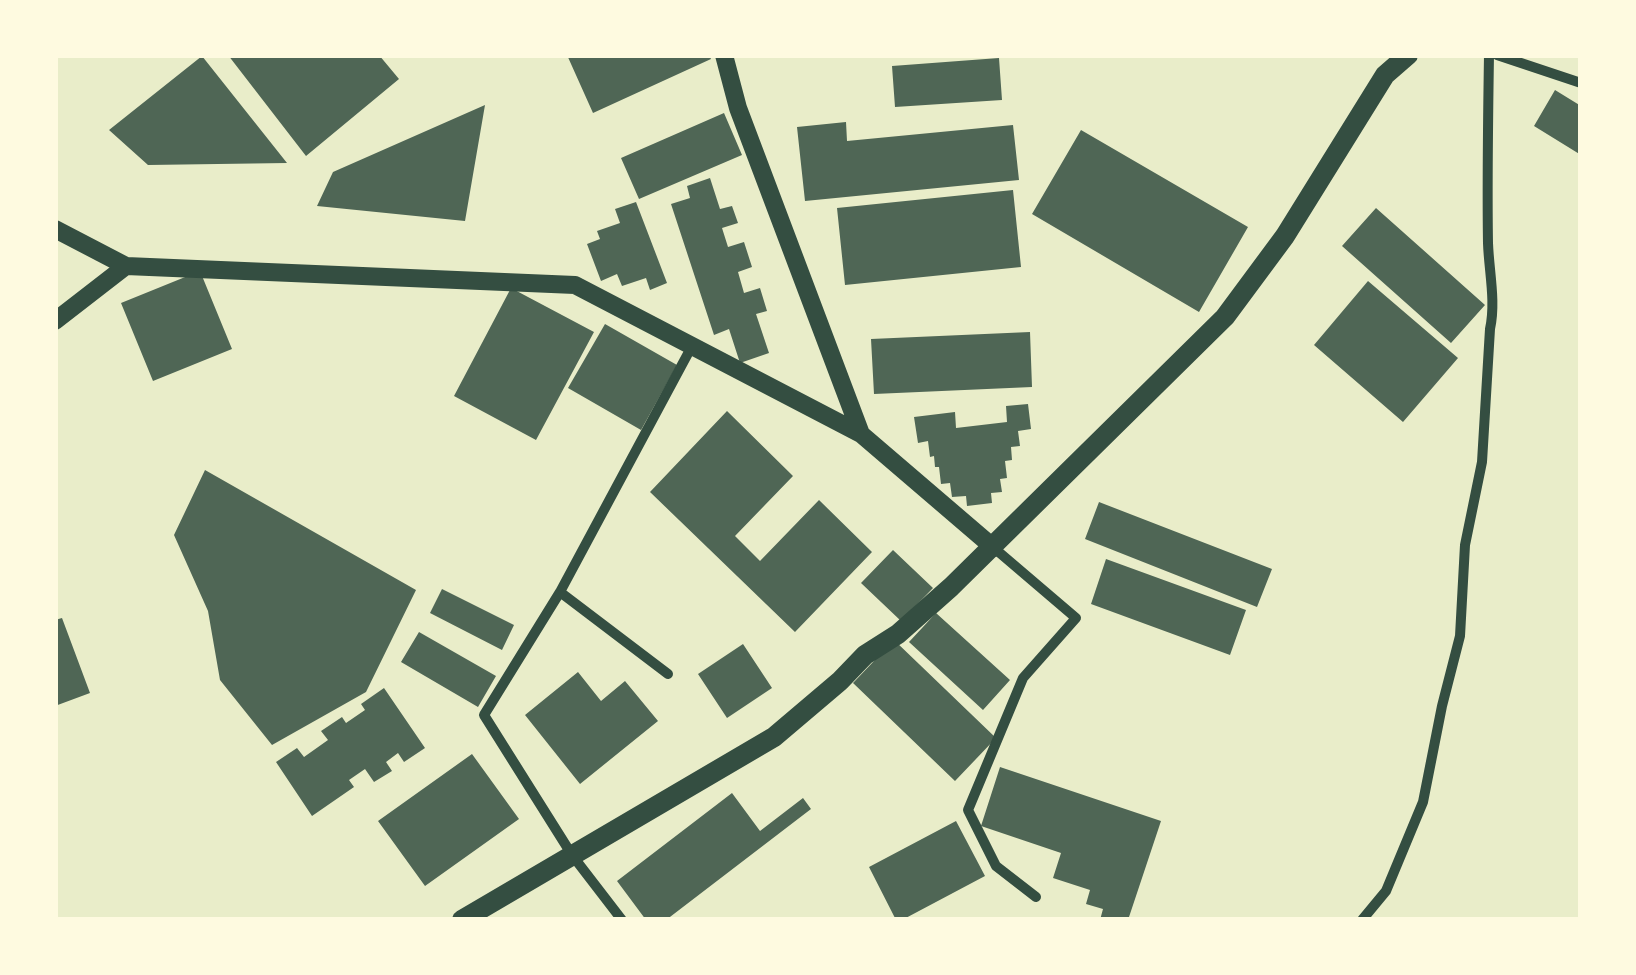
<!DOCTYPE html>
<html>
<head>
<meta charset="utf-8">
<style>
	body { margin:0 }
	#map { position:relative; width:1636px; height:975px; overflow:hidden; background:#e9edc9; font-family:"PT Sans",sans-serif }
	canvas { display:block }
	.frame { position:absolute; inset:0; border:58px solid #fefae0; pointer-events:none }
</style>
</head>
<body>
<div id="map">
<canvas width="1636" height="975"></canvas>
<div class="frame"></div>
</div>
<script>
const g = document.querySelector('canvas').getContext('2d');
g.lineJoin = 'round';
function fill(path, color) {
  g.fillStyle = color;
  g.fill(path, 'evenodd');
}
function trace(path, color, width, dash) {
  g.strokeStyle = color;
  g.lineWidth = width;
  g.lineCap = dash ? 'butt' : 'round';
  g.setLineDash(dash || []);
  g.stroke(path);
}
const building = new Path2D(`
	M 228,55 L 379,55 L 399,79 L 306,156 Z
	M 567,55 L 709,55 L 711,59 L 593,113 Z
	M 202,56 L 287,163 L 148,165 L 109,130 Z
	M 999,58 L 1002,100 L 895,107 L 892,66 Z
	M 1555,90 L 1581,106 L 1581,155 L 1534,126 Z
	M 485,105 L 465,221 L 317,206 L 333,172 Z
	M 724,113 L 742,155 L 639,199 L 621,158 Z
	M 846,122 L 847,141 L 1013,125 L 1019,180 L 805,201 L 797,127 Z
	M 1081,130 L 1248,227 L 1199,312 L 1032,214 Z
	M 710,178 L 720,209 L 732,206 L 738,223 L 722,228 L 728,247 L 744,242 L 752,267 L 738,272 L 744,293 L 760,288 L 767,311 L 756,314 L 769,353 L 740,363 L 729,329 L 714,335 L 671,204 L 690,198 L 687,186 Z
	M 1013,190 L 1021,267 L 845,285 L 837,208 Z
	M 636,202 L 667,283 L 650,290 L 646,278 L 622,286 L 617,274 L 601,281 L 587,244 L 600,239 L 597,231 L 620,223 L 615,209 Z
	M 1376,208 L 1485,305 L 1451,343 L 1342,246 Z
	M 200,271 L 232,349 L 153,381 L 121,303 Z
	M 1368,281 L 1458,358 L 1403,422 L 1314,345 Z
	M 511,288 L 594,332 L 536,440 L 454,396 Z
	M 605,324 L 677,365 L 641,430 L 568,388 Z
	M 1030,332 L 1032,387 L 874,394 L 871,339 Z
	M 1028,404 L 1031,429 L 1018,431 L 1020,446 L 1011,447 L 1012,460 L 1005,461 L 1007,478 L 1000,479 L 1002,492 L 991,493 L 992,503 L 967,506 L 966,496 L 952,497 L 950,483 L 941,484 L 939,467 L 935,467 L 934,456 L 930,457 L 928,441 L 918,443 L 914,417 L 955,412 L 956,428 L 1007,422 L 1006,406 Z
	M 727,411 L 793,476 L 735,536 L 760,561 L 819,500 L 872,552 L 795,632 L 650,492 Z
	M 205,470 L 416,590 L 366,692 L 272,745 L 220,680 L 208,611 L 174,535 Z
	M 1099,502 L 1272,569 L 1257,607 L 1085,539 Z
	M 893,550 L 933,588 L 901,621 L 861,583 Z
	M 1106,559 L 1246,610 L 1230,655 L 1091,604 Z
	M 442,589 L 514,625 L 502,650 L 430,613 Z
	M 936,613 L 1010,680 L 983,710 L 909,642 Z
	M 62,618 L 90,693 L 55,706 L 55,620 Z
	M 419,632 L 496,676 L 478,707 L 401,662 Z
	M 894,640 L 996,738 L 955,781 L 853,683 Z
	M 743,644 L 772,688 L 727,718 L 698,674 Z
	M 578,672 L 601,701 L 625,681 L 658,721 L 580,784 L 525,715 Z
	M 384,688 L 425,748 L 404,762 L 398,753 L 386,762 L 392,771 L 374,782 L 365,769 L 349,780 L 354,787 L 312,816 L 276,762 L 297,748 L 304,757 L 328,740 L 321,731 L 342,717 L 346,723 L 365,710 L 361,704 Z
	M 472,754 L 519,819 L 425,886 L 378,821 Z
	M 1000,767 L 1161,821 L 1128,920 L 1100,920 L 1103,909 L 1086,904 L 1090,890 L 1053,878 L 1061,853 L 981,826 Z
	M 732,793 L 760,831 L 803,798 L 811,809 L 666,920 L 646,920 L 617,881 Z
	M 956,821 L 985,876 L 902,920 L 896,920 L 869,867 Z`);
const minor = new Path2D(`
	M 1497,55 L 1581,83
	M 994,548 L 1076,618 L 1023,678 L 968,810 L 996,866 L 1036,897
	M 560,592 L 484,715 L 572,855 L 622,920
	M 668,674 L 560,592 L 692,346
	M 1362,920 L 1386,891 L 1423,802 L 1442,706 L 1460,636 L 1465,545 L 1482,462 L 1490,329 C 1496,301 1489,272 1488,243 C 1487,181 1488,118 1489,55`);
const tertiary = new Path2D(`
	M 724,55 L 738,108 L 861,434
	M 55,229 L 126,266 L 575,285 L 861,434 L 994,548
	M 55,321 L 126,266`);
const secondary = new Path2D(`
	M 462,920 L 774,737 L 840,681 L 865,655 L 898,634 L 951,587 L 1225,317 L 1285,236 L 1385,75 L 1408,55`);
fill(building, '#4f6655');
trace(minor, '#344e41', 10);
trace(tertiary, '#344e41', 18);
trace(secondary, '#344e41', 20);
</script>
</body>
</html>
